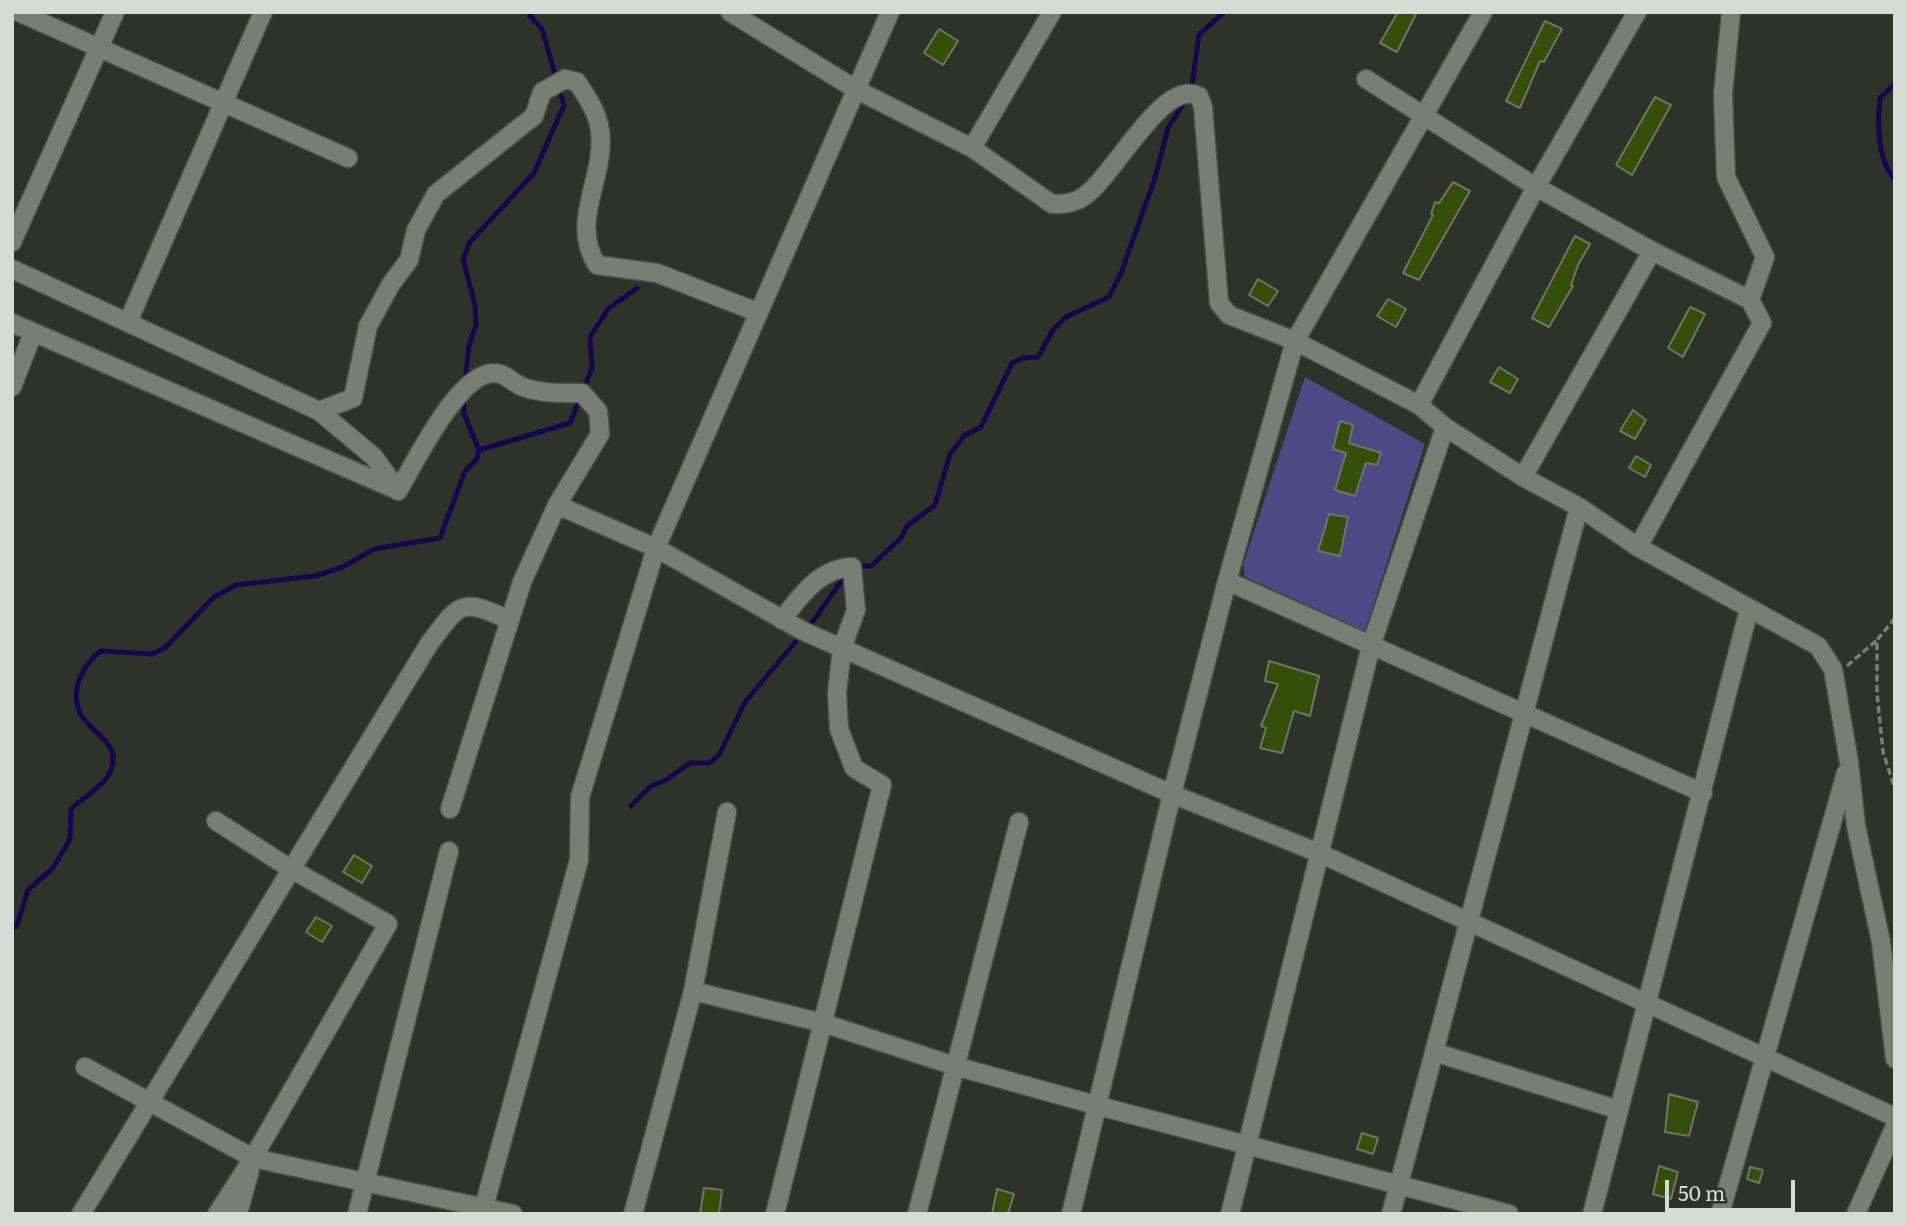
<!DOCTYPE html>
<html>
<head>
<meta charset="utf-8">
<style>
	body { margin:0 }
	#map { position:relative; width:1907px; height:1226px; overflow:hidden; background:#2e3329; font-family:Literata,serif }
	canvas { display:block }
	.frame { position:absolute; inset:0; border:14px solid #d7dbd4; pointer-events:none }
	.scale { position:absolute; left:1665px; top:1180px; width:130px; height:32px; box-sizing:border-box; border:4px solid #d7dbd4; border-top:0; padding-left:9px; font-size:21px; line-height:24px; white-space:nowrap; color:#d7dbd4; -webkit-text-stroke:5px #2e3329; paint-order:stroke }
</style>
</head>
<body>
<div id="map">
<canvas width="1907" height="1226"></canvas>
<div class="frame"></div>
<div class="scale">50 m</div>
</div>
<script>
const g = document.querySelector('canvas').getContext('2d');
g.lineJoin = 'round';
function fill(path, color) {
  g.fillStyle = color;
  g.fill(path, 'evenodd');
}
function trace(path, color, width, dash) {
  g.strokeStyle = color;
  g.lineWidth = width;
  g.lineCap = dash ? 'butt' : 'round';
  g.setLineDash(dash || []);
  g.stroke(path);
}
const green = new Path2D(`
	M 1305,377 L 1425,444 L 1365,631 L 1245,577 L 1243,565 Z`);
const stream = new Path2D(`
	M 1895,84 L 1880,98 C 1877,125 1877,159 1895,180
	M 1191,92 L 1199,35 L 1224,12
	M 465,382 L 469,346 L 476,325 L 475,305 L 463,259 L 470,242 L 534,173 L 564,105 L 542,29 L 530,16 L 532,12
	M 479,450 L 570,423 L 592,368 L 590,337 L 608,309 L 637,288
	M 855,566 L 871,566 L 901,538 L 907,526 L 935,505 L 950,454 L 964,436 L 981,427 L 1012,363 L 1023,358 L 1038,357 L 1053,330 L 1066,317 L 1109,297 L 1121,273 L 1155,178 L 1168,128 L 1186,100
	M 631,806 L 651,786 L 666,780 L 690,763 L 709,763 L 719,755 L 745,702 L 813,621 L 848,572
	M 12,929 L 17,925 L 28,890 L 53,868 L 70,839 L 71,809 C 82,799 100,788 108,776 C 127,744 90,734 80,713 C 69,689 84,664 101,651 L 152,654 L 165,648 L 214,597 L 236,585 L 315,576 L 343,567 L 374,549 L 440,538 L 465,471 L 477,459 L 479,450 L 464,414 L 464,398`);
const building = new Path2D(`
	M 1398,12 L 1417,12 L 1397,52 L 1380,43 Z
	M 1545,21 L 1562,29 L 1544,62 L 1540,61 L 1520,108 L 1506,101 Z
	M 939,29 L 958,41 L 943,65 L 924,53 Z
	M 1655,97 L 1671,105 L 1632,175 L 1616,165 Z
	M 1453,182 L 1470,191 L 1419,280 L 1403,273 L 1433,215 L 1431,214 L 1435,202 L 1439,203 Z
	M 1575,236 L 1590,244 L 1578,265 L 1571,285 L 1573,286 L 1549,327 L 1532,318 Z
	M 1258,279 L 1278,291 L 1268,306 L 1249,295 Z
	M 1388,299 L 1406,309 L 1396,327 L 1377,316 Z
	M 1690,307 L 1705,314 L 1683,357 L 1668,348 Z
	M 1499,367 L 1518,379 L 1510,393 L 1490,382 Z
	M 1633,410 L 1646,420 L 1635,439 L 1620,431 Z
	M 1340,421 L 1353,425 L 1349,443 L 1381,453 L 1377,465 L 1366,463 L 1355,496 L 1335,490 L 1346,453 L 1333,449 Z
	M 1636,456 L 1651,465 L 1645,477 L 1629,468 Z
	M 1329,514 L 1348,517 L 1340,556 L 1318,551 Z
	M 1269,661 L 1319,676 L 1310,716 L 1294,711 L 1282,753 L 1260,748 L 1266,728 L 1261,726 L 1278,684 L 1265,681 Z
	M 354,855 L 372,866 L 362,883 L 343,872 Z
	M 316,917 L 332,926 L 322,942 L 306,932 Z
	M 1669,1094 L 1698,1102 L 1689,1136 L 1665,1132 Z
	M 1362,1133 L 1378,1138 L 1373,1154 L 1357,1149 Z
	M 1659,1166 L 1678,1172 L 1671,1199 L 1653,1194 Z
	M 1750,1167 L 1763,1170 L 1759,1183 L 1747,1179 Z
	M 704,1188 L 722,1190 L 719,1214 L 700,1214 Z
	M 997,1189 L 1014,1194 L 1008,1214 L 992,1214 Z`);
const path = new Path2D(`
	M 1895,618 L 1877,640 L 1877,693 L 1883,752 L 1895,789
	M 1847,666 L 1877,640`);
const minor = new Path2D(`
	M 18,12 L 348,158
	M 730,12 L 857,90 L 972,148 L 1052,204 C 1061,204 1070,204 1078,200 C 1112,184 1160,77 1199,96 L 1203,107 L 1219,303 L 1229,315 L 1295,341 L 1419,405 L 1445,427 L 1523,477 L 1579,507 L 1638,547 L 1818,646 L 1833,669 L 1849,762 L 1856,826 L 1881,942 L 1895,1059
	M 1731,12 L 1723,94 L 1726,177 L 1765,257 L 1750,300
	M 1366,79 L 1536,187 L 1652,251 L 1750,300 L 1762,323 L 1638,547
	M 972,148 L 1052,12
	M 12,242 L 115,12
	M 12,269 L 319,411 L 374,457 L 398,491 C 415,463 463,362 500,374 C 508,376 515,384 523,387 C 543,394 562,393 582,393 L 598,411 L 600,434 L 557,505 L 522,582 L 450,809
	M 128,322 L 263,12
	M 12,323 L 395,489
	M 12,387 L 33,333
	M 1419,405 L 1536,187 L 1637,12
	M 319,411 L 353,398 L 368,326 L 391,284 L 409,260 L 416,230 L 436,194 L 534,116 L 542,92 L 565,79 L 577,82 C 587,97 598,113 600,131 C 606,178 569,221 597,265 L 657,273 L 757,312
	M 1523,477 L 1652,251
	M 557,505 L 656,548 L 803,631 L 1172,794 L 1319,853 L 1895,1117
	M 1227,581 L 1703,793
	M 216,821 L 291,869 L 388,924 L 253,1158 L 217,1214
	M 693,991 L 823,1023 L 955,1066 L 1099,1106 L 1509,1214
	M 1434,1052 L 1619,1110
	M 85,1067 L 253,1158 L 513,1214
	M 81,1214 L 429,644 C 460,603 460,597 509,620
	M 238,1214 L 250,1170
	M 357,1214 L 449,851
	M 482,1214 L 579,860 L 580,797 L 656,548 L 890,12
	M 633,1214 L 693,991 L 727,812
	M 775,1214 L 882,785 L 854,768 L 839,729 L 837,693 L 842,648 L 856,610 L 852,567 C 820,568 800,596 782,620
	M 917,1214 L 1019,822
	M 1071,1214 L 1172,794 L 1227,581 L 1295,341 L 1483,12
	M 1230,1214 L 1371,646 L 1445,427
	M 1391,1214 L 1579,507
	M 1592,1214 L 1749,609
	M 1720,1214 L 1846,773
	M 1856,1214 L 1895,1126`);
fill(green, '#4c4985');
trace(stream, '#19044f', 5);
fill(building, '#354f09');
trace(building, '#6f7469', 2);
trace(minor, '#4c5148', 21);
trace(path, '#7a7f76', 3.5, [7, 3.5]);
trace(minor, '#787e72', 18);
</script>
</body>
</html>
